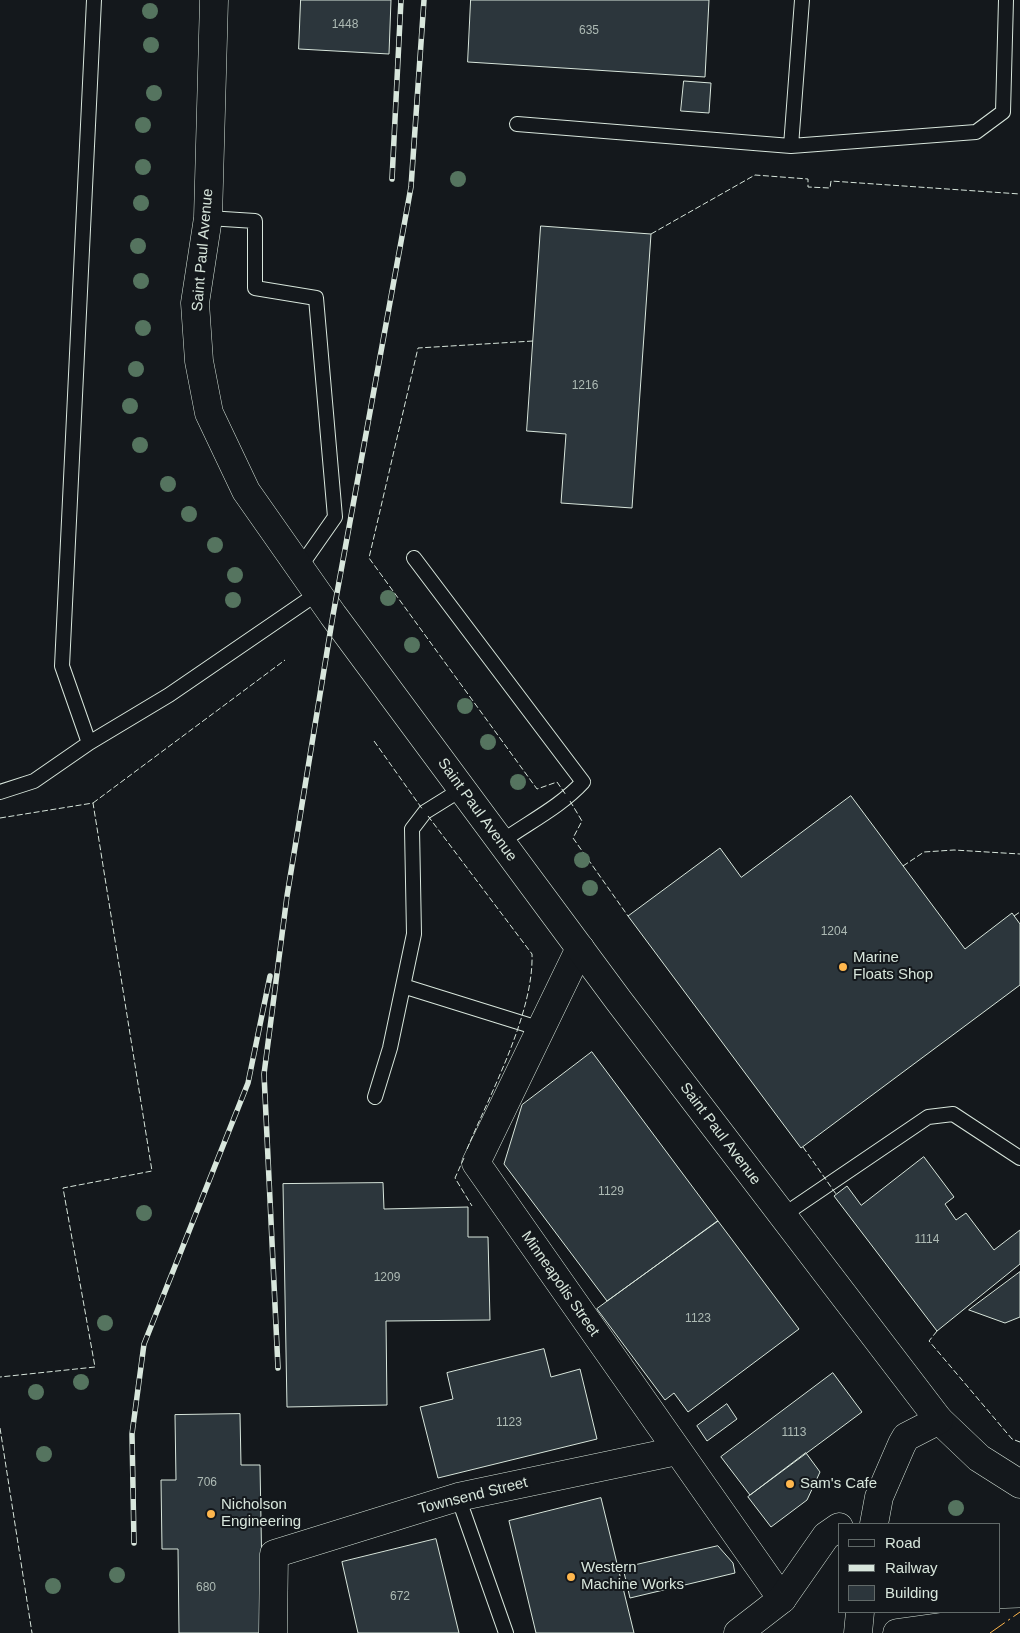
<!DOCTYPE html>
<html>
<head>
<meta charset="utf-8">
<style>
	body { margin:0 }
	#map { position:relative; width:1020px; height:1633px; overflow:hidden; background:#14181c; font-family:Helvetica,sans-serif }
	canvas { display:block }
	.legend { position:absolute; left:838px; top:1523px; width:162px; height:90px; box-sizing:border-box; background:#14181c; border:1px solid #626a69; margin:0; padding:6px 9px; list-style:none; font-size:15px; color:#d8e6dc }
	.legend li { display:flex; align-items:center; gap:10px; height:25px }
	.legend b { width:25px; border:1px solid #626a69 }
</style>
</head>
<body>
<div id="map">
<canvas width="1020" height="1633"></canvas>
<ul class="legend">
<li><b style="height:6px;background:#14181c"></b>Road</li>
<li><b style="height:6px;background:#d8e6dc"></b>Railway</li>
<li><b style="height:14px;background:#2c363c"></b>Building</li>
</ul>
</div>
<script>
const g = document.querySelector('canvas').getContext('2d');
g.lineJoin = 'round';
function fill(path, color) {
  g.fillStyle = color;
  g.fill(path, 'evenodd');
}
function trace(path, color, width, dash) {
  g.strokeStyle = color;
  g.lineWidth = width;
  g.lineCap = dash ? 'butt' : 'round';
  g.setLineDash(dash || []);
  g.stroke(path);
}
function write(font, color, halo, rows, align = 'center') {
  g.font = font + ' Helvetica,sans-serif';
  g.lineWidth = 4;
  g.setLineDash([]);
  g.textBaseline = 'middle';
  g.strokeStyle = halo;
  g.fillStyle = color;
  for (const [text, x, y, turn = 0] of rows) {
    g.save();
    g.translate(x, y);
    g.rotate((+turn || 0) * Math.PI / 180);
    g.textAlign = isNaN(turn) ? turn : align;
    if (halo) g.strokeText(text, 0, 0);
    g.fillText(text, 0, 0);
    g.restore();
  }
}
const building = new Path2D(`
	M 301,0 L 391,0 L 389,54 L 299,49 Z
	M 471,0 L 709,0 L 705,77 L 468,62 Z
	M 684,81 L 711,83 L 709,113 L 681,111 Z
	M 541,226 L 651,234 L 632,508 L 561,503 L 566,434 L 527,431 Z
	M 851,796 L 965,949 L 1012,913 L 1020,924 L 1020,985 L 801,1148 L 628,916 L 720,848 L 741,877 Z
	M 592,1052 L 718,1221 L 607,1301 L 504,1164 L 522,1105 Z
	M 924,1157 L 954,1197 L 945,1204 L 956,1220 L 966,1213 L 994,1250 L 1020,1230 L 1020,1264 L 937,1331 L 834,1196 L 847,1186 L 861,1205 Z
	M 383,1183 L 384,1209 L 468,1207 L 468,1237 L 488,1237 L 490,1320 L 386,1321 L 387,1405 L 287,1407 L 283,1184 Z
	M 718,1221 L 799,1329 L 688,1412 L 674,1393 L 665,1400 L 597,1309 Z
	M 1020,1272 L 1020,1317 L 1005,1323 L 969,1310 Z
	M 544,1349 L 551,1377 L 580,1369 L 597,1439 L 438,1478 L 420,1407 L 453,1399 L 447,1373 Z
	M 833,1373 L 862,1412 L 750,1495 L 721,1457 Z
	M 727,1404 L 737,1419 L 707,1441 L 697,1426 Z
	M 240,1414 L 241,1465 L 260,1465 L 263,1633 L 179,1633 L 178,1549 L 162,1549 L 161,1480 L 176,1480 L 175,1415 Z
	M 806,1453 L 820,1472 L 807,1500 L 771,1527 L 748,1497 Z
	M 601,1498 L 634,1633 L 536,1633 L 509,1521 Z
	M 436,1539 L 459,1633 L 358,1633 L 342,1562 Z
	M 718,1546 L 733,1563 L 735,1573 L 630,1598 L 623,1568 Z`);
const service = new Path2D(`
	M 517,124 L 791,146 L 976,132 L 1003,112 L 1006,0
	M 791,146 L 802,0
	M 208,218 L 255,221 L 255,288 L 316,298 L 335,517 L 300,567
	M 414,558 L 583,782 C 560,807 529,822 501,842
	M 89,743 L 62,666 L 94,0
	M 0,792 L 34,781 L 89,743 L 169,695 L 318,593
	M 403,986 L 541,1029
	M 375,1097 L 390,1048 L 414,934 L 412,829 L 425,812 L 462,789
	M 782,1216 L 928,1117 L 953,1114 L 1020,1158
	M 458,1497 L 506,1633`);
const minor = new Path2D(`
	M 580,948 L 476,1163 L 782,1599
	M 939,1420 L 979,1458 L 1020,1484
	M 273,1633 L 274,1554 L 458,1497 L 677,1451`);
const tertiary = new Path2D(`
	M 214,0 L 208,218 L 195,303 L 199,361 L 209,413 L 246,491 L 333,615 L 619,1001 L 939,1420 L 906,1437 L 902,1444 L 879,1497 L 874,1524
	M 738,1633 L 782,1599 L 826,1536 L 839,1527
	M 858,1633 L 860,1612
	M 897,1633 L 962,1624 L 1020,1622`);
const rail = new Path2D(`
	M 392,179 L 401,0
	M 278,1368 L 264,1074 L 287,896 L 333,615 L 411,187 L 424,0
	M 134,1543 L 132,1434 L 144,1344 L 248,1083 L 270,976`);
const fence = new Path2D(`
	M 651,234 L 755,175 L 808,179 L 808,187 L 830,188 L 831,181 L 1020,194
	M 533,341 L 418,348 L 369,558 L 537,789 L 557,782 L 566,795
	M 374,741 L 423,810
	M 570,801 L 582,821 L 573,838 L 628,916
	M 93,803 L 285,660
	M 428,816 L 532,954 C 534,1013 490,1094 467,1149
	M 0,818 L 93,803 L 152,1171 L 63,1188 L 95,1367 L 0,1377
	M 903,866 L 924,852 L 954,850 L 1020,854
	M 1014,916 L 1020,912
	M 803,1147 L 836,1194
	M 464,1158 L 455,1178 L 472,1206
	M 937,1331 L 929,1341 L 1012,1439 L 1020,1442
	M 0,1428 L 32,1633`);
const power = new Path2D(`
	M 990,1633 L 1020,1612`);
const trees = [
	[150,11],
	[151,45],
	[154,93],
	[143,125],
	[143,167],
	[458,179],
	[141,203],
	[138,246],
	[141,281],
	[143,328],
	[136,369],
	[130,406],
	[140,445],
	[168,484],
	[189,514],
	[215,545],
	[235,575],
	[388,598],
	[233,600],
	[412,645],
	[465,706],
	[488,742],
	[518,782],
	[582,860],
	[590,888],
	[144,1213],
	[105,1323],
	[81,1382],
	[36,1392],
	[44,1454],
	[956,1508],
	[117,1575],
	[53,1586]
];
const markers = [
	[843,967,5,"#ffb74d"],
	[790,1484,5,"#ffb74d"],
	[211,1514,5,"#ffb74d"],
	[571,1577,5,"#ffb74d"]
];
const numberNames = [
	["1448",345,25],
	["635",589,31],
	["1216",585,386],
	["1204",834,932],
	["1129",611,1192],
	["1114",927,1240],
	["1209",387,1278],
	["1123",698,1319],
	["1123",509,1423],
	["1113",794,1433],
	["706",207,1483],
	["680",206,1588],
	["672",400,1597]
];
const streetNames = [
	["Saint Paul Avenue",203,250,-85],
	["Saint Paul Avenue",477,810,54],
	["Saint Paul Avenue",720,1134,53],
	["Minneapolis Street",560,1284,55],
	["Townsend Street",473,1496,-14]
];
const poiNames = [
	["Marine",853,958],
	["Floats Shop",853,975],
	["Sam's Cafe",800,1484],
	["Nicholson",221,1505],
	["Engineering",221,1522],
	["Western",581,1568],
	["Machine Works",581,1585]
];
fill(building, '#2c363c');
trace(building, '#d8e6dc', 1);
trace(service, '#d8e6dc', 16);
trace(minor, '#d8e6dc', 29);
trace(tertiary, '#d8e6dc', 29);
trace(service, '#14181c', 14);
trace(minor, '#14181c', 28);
trace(tertiary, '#14181c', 28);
trace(rail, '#d8e6dc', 5.5);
trace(rail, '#14181c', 4, [11]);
trace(fence, '#d8e6dc', 1, [6, 2.5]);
trace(power, '#ffb74d', 1, [18, 4, 2.5, 4]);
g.fillStyle = '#55745f';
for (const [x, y] of trees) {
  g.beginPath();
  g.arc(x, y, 8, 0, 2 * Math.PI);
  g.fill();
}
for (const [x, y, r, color] of markers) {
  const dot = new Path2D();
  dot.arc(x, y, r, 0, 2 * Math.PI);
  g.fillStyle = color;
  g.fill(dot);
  trace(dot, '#14181c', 2);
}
write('12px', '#adbab4', null, numberNames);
write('15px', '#d8e6dc', '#14181c', streetNames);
write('15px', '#d8e6dc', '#14181c', poiNames, 'left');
</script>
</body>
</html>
